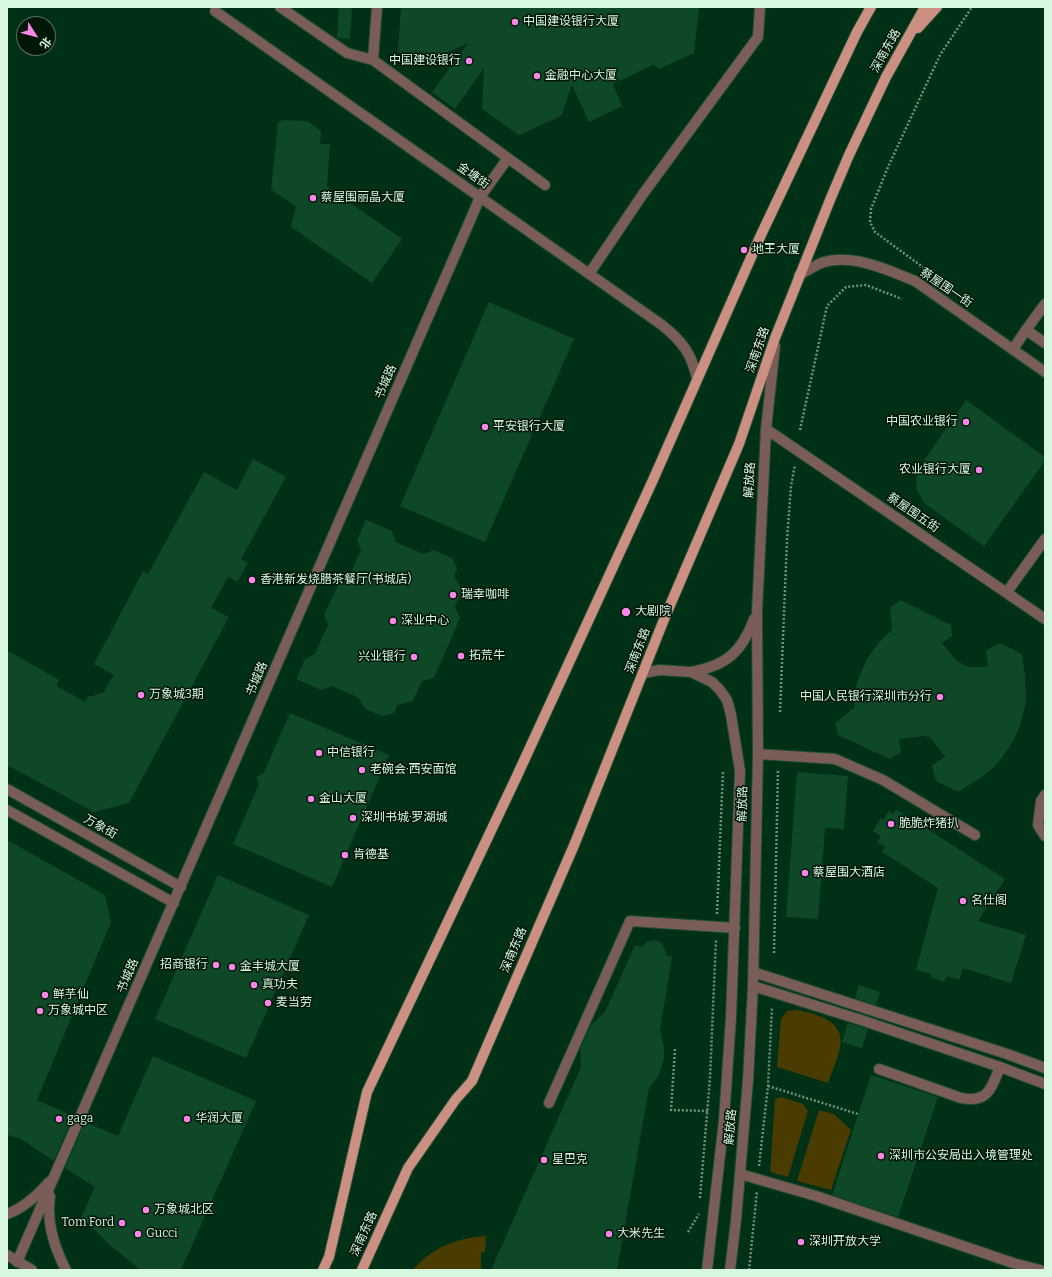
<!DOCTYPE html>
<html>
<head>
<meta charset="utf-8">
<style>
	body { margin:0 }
	#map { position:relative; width:1052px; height:1277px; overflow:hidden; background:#003116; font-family:Bitter,"Noto Sans SC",serif }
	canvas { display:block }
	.frame { position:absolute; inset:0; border:8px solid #d8f7e0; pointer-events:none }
	.north { position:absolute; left:16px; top:16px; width:40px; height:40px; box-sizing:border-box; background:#001607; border:1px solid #56705e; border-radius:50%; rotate:126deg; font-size:11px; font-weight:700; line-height:16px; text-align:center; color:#d8f7e0 }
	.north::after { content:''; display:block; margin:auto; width:14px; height:18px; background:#fa87e7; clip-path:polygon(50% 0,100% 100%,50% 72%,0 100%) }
</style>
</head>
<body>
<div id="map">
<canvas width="1052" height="1277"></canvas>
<div class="frame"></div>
<div class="north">北</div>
</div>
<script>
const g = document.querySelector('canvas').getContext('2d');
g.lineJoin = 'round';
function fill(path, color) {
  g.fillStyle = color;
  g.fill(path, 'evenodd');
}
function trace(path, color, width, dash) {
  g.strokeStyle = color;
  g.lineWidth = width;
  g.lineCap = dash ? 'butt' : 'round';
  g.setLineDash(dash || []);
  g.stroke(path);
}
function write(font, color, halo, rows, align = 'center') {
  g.font = font + ' Bitter,"Noto Sans SC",serif';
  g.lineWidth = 3;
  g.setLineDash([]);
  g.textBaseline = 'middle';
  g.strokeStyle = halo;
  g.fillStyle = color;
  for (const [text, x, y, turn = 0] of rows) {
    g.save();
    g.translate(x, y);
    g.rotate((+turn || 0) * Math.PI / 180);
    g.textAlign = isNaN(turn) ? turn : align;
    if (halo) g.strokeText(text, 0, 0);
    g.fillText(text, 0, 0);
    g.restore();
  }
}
const green = new Path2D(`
	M 797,1010 C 816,1013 846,1022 840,1047 C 838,1059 832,1071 828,1083 L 777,1067 L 781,1019 L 787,1011 Z
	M 781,1097 L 803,1104 L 808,1111 L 788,1177 L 770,1172 L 775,1099 Z
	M 819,1110 L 834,1114 L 851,1130 L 831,1190 L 797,1181 Z
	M 486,1236 L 485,1252 L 481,1253 L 481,1270 L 413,1270 C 432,1247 457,1238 486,1236 Z`);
const building = new Path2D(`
	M 339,7 L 352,7 L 350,39 L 337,38 Z
	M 401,7 L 699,7 L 694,53 L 659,69 L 653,65 L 613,84 L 622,106 L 589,122 L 572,85 L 561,116 L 519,135 L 482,109 L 484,68 L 455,109 L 432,92 L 468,43 L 419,65 L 398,51 Z
	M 284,120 L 307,121 L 321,131 L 320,144 L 330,144 L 327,187 L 402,239 L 372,283 L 291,227 L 296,206 L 271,190 L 278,122 Z
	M 489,302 L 574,339 L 485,542 L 400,506 Z
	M 966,400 L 1045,457 L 1045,461 L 984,546 L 924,503 L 916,488 L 917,473 L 920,466 Z
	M 253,459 L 286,477 L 241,559 L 248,563 L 238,582 L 228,577 L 211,608 L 229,617 L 129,803 L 94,812 L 7,765 L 7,650 L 59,680 L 56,686 L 85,702 L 88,697 L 103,693 L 114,675 L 94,664 L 143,571 L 148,574 L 204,472 L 237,490 Z
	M 366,520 L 392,531 L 396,542 L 423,554 L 434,550 L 452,558 L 457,568 L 454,576 L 462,590 L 455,606 L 460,618 L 434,678 L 422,681 L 413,701 L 397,705 L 394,713 L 382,716 L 365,709 L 359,698 L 332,686 L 321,690 L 296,679 L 305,659 L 315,654 L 328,625 L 324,615 L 339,583 L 348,579 L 361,550 L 357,540 Z
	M 901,600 L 951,625 L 952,636 L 942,643 L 956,660 L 962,664 L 969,667 L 988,667 L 986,650 L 1000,643 L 1022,654 L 1025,676 L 1026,702 L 1020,726 L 1015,738 L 1001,759 L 993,768 L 983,776 L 958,792 L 936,781 L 932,765 L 945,757 L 933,741 L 929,737 L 923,736 L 899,739 L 901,752 L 890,759 L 838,735 L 835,723 L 855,707 L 854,692 L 859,677 L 867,659 L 879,642 L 892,630 L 890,608 Z
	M 290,713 L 389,755 L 332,887 L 233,844 L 259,784 L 256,777 L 263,774 Z
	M 797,772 L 848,776 L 844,829 L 825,828 L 818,919 L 786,917 Z
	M 896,809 L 1005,879 L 978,921 L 1026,935 L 1011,983 L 963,968 L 959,980 L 947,976 L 944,982 L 931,977 L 931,974 L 916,970 L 938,888 L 882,852 L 885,847 L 877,842 L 881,836 L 873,831 L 881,818 L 883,820 L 889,811 L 893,814 Z
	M 7,840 L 105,895 L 111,922 L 37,1100 L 73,1116 L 54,1161 L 21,1139 L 7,1135 Z
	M 218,875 L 309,915 L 246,1058 L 155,1019 Z
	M 654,940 L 662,943 L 667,955 L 672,957 L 660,1030 L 664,1047 L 664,1058 L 659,1075 L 649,1088 L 617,1270 L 491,1270 L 581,1067 L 580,1049 L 591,1025 L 605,1012 L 635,945 L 641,947 L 647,942 Z
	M 859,985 L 880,992 L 876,1005 L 855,998 Z
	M 848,1023 L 868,1029 L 862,1048 L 842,1042 Z
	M 153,1056 L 256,1101 L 181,1270 L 141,1270 L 112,1247 L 81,1217 L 95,1187 L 65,1168 L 85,1122 L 118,1136 Z
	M 871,1075 L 938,1097 L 898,1217 L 832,1195 Z`);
const path = new Path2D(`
	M 924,268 L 875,232 L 870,222 L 871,209 L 888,167 L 940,55 L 972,7
	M 800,430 L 827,306 L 846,287 L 866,285 L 902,299
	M 780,712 L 787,540 L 791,486 L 795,465
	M 717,914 L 723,771
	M 774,953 L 778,771
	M 675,1049 L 671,1110 L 708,1111
	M 768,1086 L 858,1114
	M 759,1166 L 768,1086 L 772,1008
	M 700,1198 L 710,1078 L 716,939
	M 688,1232 L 699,1214
	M 749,1270 L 757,1191`);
const minor = new Path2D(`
	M 280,7 L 347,53 L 373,60 L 545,185
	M 215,11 L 662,325 C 682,341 692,354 697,379
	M 373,60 L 377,7
	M 589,274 L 643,194 L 758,37 L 760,7
	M 799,275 C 807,271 815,265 824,262 C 854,254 888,270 915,281 L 1045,372
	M 1026,330 L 1045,304
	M 1013,349 L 1026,330 L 1045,343
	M 766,429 L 1045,619
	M 1007,592 L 1045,539
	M 691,672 C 726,666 742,652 754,619
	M 644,673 L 659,670 L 691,672 L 712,682 L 720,690 L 727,700 L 731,715 L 740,771 L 731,1017 L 724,1120 L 707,1270
	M 758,754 L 835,759 L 883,780 L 975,835
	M 7,789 L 181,887
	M 1045,795 L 1041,801 L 1038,825 L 1045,836
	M 7,810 L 174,903
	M 753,972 L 1007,1054 L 1045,1068
	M 753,986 L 861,1020 L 1000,1067 L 1045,1084
	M 879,1069 L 961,1098 C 988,1103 991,1089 1000,1067
	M 549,1103 L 630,921 L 735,928
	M 740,1174 L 816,1196 L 1013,1263 L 1040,1270
	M 50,1196 C 46,1223 54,1247 66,1270
	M 7,1214 C 24,1208 37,1196 49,1182
	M 7,1255 L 32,1270
	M 17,1262 L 472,216 L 480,197 L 508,158
	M 730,1270 L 736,1220 L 748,1080 L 753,986 L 758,754 L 757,612 L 766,429 L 775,346`);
const major = new Path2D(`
	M 918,28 L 937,7
	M 323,1270 L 329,1257 L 367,1092 L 516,778 L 653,480 L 760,237 L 857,32 L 871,7
	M 362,1270 L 408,1168 L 456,1099 L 472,1081 L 575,843 L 665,617 L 739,444 L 775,338 L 830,200 L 849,155 L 886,77 L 925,7`);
const markers = [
	[515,22,4,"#fa87e7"],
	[469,61,4,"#fa87e7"],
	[537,76,4,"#fa87e7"],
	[313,198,4,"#fa87e7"],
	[744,250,4,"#fa87e7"],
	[966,422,4,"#fa87e7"],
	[485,427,4,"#fa87e7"],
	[979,470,4,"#fa87e7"],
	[252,580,4,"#fa87e7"],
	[453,595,4,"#fa87e7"],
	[626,612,5,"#fa87e7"],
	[393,621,4,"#fa87e7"],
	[461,656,4,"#fa87e7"],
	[414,657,4,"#fa87e7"],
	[141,695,4,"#fa87e7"],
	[940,697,4,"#fa87e7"],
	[319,753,4,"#fa87e7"],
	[362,770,4,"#fa87e7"],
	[311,799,4,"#fa87e7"],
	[353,818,4,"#fa87e7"],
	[891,824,4,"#fa87e7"],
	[345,855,4,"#fa87e7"],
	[805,873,4,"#fa87e7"],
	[963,901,4,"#fa87e7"],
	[216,965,4,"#fa87e7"],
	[232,967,4,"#fa87e7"],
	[254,985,4,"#fa87e7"],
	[45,995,4,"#fa87e7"],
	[268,1003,4,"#fa87e7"],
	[40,1011,4,"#fa87e7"],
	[59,1119,4,"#fa87e7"],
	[187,1119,4,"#fa87e7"],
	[881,1156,4,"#fa87e7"],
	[544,1160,4,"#fa87e7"],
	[146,1210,4,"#fa87e7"],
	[122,1223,4,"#fa87e7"],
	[138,1234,4,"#fa87e7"],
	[609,1234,4,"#fa87e7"],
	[801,1242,4,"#fa87e7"]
];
const poiNames = [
	["中国建设银行大厦",523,22],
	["中国建设银行",461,61,"right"],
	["金融中心大厦",545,76],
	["蔡屋围丽晶大厦",321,198],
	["地王大厦",752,250],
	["中国农业银行",958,422,"right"],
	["平安银行大厦",493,427],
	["农业银行大厦",971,470,"right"],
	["香港新发烧腊茶餐厅(书城店)",260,580],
	["瑞幸咖啡",461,595],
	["大剧院",635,612],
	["深业中心",401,621],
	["拓荒牛",469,656],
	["兴业银行",406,657,"right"],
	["万象城3期",149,695],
	["中国人民银行深圳市分行",932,697,"right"],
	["中信银行",327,753],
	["老碗会·西安面馆",370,770],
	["金山大厦",319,799],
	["深圳书城·罗湖城",361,818],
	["脆脆炸猪扒",899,824],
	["肯德基",353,855],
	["蔡屋围大酒店",813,873],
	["名仕阁",971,901],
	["招商银行",208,965,"right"],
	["金丰城大厦",240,967],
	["真功夫",262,985],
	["鲜芋仙",53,995],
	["麦当劳",276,1003],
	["万象城中区",48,1011],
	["gaga",67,1119],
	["华润大厦",195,1119],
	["深圳市公安局出入境管理处",889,1156],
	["星巴克",552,1160],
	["万象城北区",154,1210],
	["Tom Ford",114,1223,"right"],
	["Gucci",146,1234],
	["大米先生",617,1234],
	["深圳开放大学",809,1242]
];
const streetNames = [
	["深南东路",886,51,-61],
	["金塘街",473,176,35],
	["蔡屋围一街",946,288,34],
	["深南东路",758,350,-71],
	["书城路",386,382,-67],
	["解放路",750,480,-87],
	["蔡屋围五街",913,513,34],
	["深南东路",638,651,-69],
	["书城路",257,679,-67],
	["解放路",743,804,-89],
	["万象街",100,827,29],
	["深南东路",514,950,-67],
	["书城路",128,976,-67],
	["解放路",731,1127,-85],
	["深南东路",364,1234,-66]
];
fill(green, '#4a3b00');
fill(building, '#0e4827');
trace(minor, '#1e4d32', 12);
trace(major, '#1e4d32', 12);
trace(path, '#6c947b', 2.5, [2, 2]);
trace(minor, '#7a5d56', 10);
trace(major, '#cc9083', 10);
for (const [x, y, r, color] of markers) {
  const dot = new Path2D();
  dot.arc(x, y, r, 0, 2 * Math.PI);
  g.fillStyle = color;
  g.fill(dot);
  trace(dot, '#001607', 1.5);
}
write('12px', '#d8f7e0', '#001607', poiNames, 'left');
write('12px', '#d8f7e0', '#001607', streetNames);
</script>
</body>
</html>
